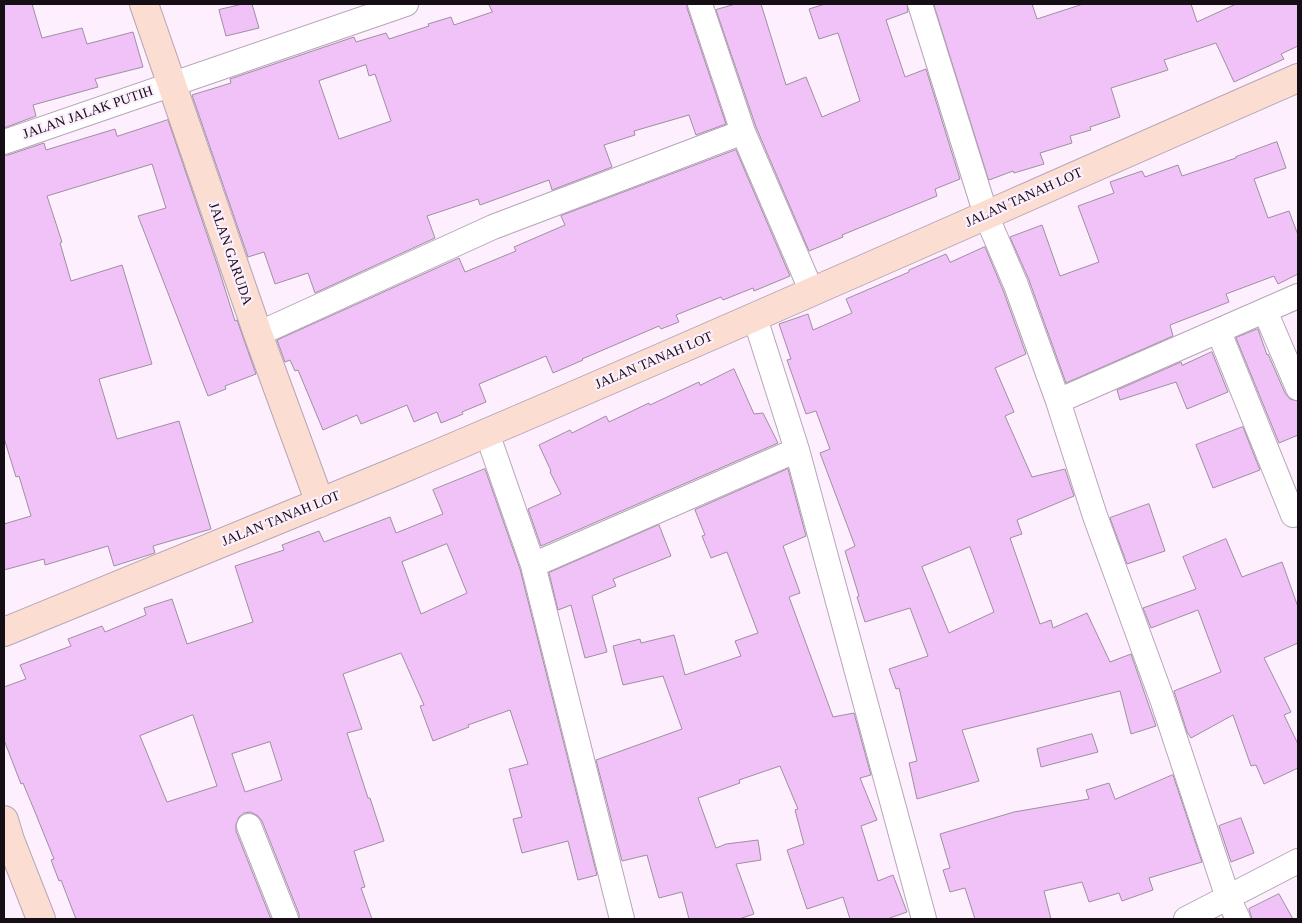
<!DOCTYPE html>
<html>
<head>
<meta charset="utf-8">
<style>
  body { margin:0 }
  #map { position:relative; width:1302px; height:923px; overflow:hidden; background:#fdeffe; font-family:Georgia,serif }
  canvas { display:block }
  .frame { position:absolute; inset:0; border:5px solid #150f15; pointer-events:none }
</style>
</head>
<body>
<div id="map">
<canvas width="1302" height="923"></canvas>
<div class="frame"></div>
</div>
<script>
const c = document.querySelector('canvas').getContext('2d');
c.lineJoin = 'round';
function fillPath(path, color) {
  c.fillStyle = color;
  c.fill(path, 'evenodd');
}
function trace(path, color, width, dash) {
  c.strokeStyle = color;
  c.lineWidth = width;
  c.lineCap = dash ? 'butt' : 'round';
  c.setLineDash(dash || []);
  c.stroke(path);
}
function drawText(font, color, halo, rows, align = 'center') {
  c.font = font + ' Georgia,serif';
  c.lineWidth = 4.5;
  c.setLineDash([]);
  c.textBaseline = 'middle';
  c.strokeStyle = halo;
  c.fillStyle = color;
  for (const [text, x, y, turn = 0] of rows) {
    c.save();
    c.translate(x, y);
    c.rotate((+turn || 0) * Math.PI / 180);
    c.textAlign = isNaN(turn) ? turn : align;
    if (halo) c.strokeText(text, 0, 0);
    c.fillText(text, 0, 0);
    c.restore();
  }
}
const building = new Path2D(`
  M4,4h28l10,34 40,-10 5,16 46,-12 10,35 -48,12 3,8 -65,18 3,11 -32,12z
  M243,4h9l7,24 -33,8 -7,-26z
  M489,4h198v4l39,116 -30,11 -7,-20 -55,16 1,4 -31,10 8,22 -60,23 -3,-10 -69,25 -2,-6 -51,17 8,22 -120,55 -7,-20 -33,11 -11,-32 -16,5 -56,-162 39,-12 -1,-4 124,-42 2,5 30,-9 3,6 40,-13 -1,-2 23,-7 3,8 38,-13zM366,65l3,11 6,-2 16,47 -52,18 -20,-58z
  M736,4h25l25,81 20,-8 16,40 38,-16 -22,-68 -19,6 -10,-30 16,-5h82l1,8 -22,8 19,57 21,-8 34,110 -25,10 2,7 -95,39 1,2 -34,14 -53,-124 -40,-117z
  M934,4h98l5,15 46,-15h108l6,18 39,-18h62v42l-17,8 3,5 -50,23 -18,-39 -52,17 4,10 -57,18 9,29 -30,10 1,3 -21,6 2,7 -32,10 4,11 -30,9 -1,-2 -24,9z
  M168,120l50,147 17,54 2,-1 19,54 -31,12 1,3 -18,7 -70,-180 28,-8 -14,-44 -105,32 15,46 -2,1 11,38 51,-16 30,99 -53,15 18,60 62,-18 32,108 -58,17 2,7 -41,13 -6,-20 -63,19 -1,-6 -40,11v-46l27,-8 -12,-40 -3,1 -12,-39v-283h4l36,-12 2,7 69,-21 2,7z
  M1277,142l9,26 -32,11 14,39 21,-7 9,24v39l-20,10 -4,-8 -48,18 3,8 -59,23 3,11 -107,47 -37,-103 -19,-43 32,-12 18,51 39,-14 -21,-56 36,-13 -4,-11 32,-11 3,6 33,-12 4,11 54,-18v-1z
  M736,150l54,126 -36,15 -1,-3 -30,12 -2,-3 -45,18 3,7 -18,7 -2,-3 -77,33 1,1 -30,13 -7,-17 -67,28 7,18 -24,10 1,2 -22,9 -4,-11 -23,10 -7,-17 -46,19 -4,-9 -34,15 -25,-60 -3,1 -5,-11 -5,2 -8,-22 182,-82 6,14 51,-21 -2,-4 51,-22 -4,-9z
  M985,247l18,43 23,64 -31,14 19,44 -9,4 27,61 33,-8 9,27 -57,24 5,14 -12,4 30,86 11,-4 2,8 34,-15 23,49 21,-8 25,72 -25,8 -11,-43 -158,39 17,51 -62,18 -8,-36 8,-2 -18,-73 -3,1 -7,-20 39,-13 -18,-48 -45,14 -8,-25 2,-1 -14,-45 10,-5 -35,-93 10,-4 -14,-38 -10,3 -19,-54 4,-1 -12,-35 29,-10 5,16 39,-17 -6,-14 63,-27v-2l37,-16 4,8zM970,547l24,65 -45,21 -27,-66z
  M1258,329l9,26 1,-1 17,39 5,6 8,2v34l-19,8 -43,-105z
  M1212,352l16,40 -41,17 -11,-27 -56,18 -3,-10 64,-28 1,3z
  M734,369l20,45 9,-1 15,30 -237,103 -13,-37 33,-15 -11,-22 1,-1 -12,-26 31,-15 2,3 34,-17 3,6 40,-19 1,2 49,-23 1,3z
  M1243,427l17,43 -47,18 -17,-43z
  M485,469l35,100 77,306 -19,5 -10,-39 -46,12 -9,-34 9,-2 -13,-48 19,-5 -18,-54 -42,15 1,2 -36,14 -13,-35 4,-1 -23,-52 -58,21 19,55 -15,4 21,65h2l14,43 -30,10 11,36 -4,1 11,31h-73v-5l-37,-93 -5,-6 -7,-3 -6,1 -5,4 -3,7v7l35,88h-195l-15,-39 -2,1 -8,-21 3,-1 -19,-47 -12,-29 -2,1 -17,-44v-53l22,-8 -6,-14 51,-19 -3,-7 34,-13 3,6 41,-17 -2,-7 28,-9 15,45 66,-22 -18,-56 49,-16 -2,-5 37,-14 5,11 66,-25 6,16 47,-19 -10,-24zM447,544l20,49 -46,21 -19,-52zM193,715l24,71 -50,16 -27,-66zM270,742l12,38 -37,12 -13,-38z
  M788,469l18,67 -23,10 17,47 -11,4 44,120 21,-4 17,62 -11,3 17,42 -16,6 17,55 15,-6 14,37 -20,7h-37l-7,-22 -36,12 -20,-59 17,-6 -9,-34 3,-1 -18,-43 -41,14 1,3 -42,15 18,50 10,-4 32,-4 3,20 -25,4 18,50 -15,5h-50l-7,-27 -23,6 -12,-43 -25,6 -26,-101 86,-31 -19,-53 -40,9 -10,-39 27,-7 1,4 33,-8 11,40 56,-19 -6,-15 23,-8 -31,-81 -16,6 -9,-22 3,-1 -10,-25z
  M1149,504l16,47 -38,13 -17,-46z
  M659,525l12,31 -58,23 3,7 -24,10 15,56 -22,6 -14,-53 -13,5 -9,-37z
  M1226,539l16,38 40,-15 16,45v36l-34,15 27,54 -7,3 14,29v24l-34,16 -8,-19 -5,1 -18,-51 -42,23 -4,-6 -13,-41 47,-19 -23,-62 -47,18 -8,-20 53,-19 -13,-32z
  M1092,734l6,18 -57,15 -4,-18z
  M1173,775l29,87 -53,16 4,12 -31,11 -3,-8 -30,9 -7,-20 -38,9 7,28h-76l-10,-31 -15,4 -7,-22 7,-2 -10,-34 74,-22 75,-13 -3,-9 23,-7 6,16z
  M1241,818l13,35 -23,9 -12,-36z
  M1279,894l14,25h-41l-3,-10z`);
fillPath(building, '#f1c2f7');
trace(building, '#9e8ea0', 1);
const street = new Path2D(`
  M700,4l43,128 69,160
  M920,4l66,211 30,70 42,116 37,115 67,183 66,199 10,21
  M4,142l402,-138
  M1265,311l33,77
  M755,318l42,132 127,469
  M1219,332l74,183
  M258,334l235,-107 250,-95
  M1058,401l240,-105
  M487,433l46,132 89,354
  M533,565l264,-115
  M249,826l37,93
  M1186,919l112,-58`);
const secondary = new Path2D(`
  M144,4l114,330 62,169
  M4,632c131,-53 262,-106 393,-161 302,-127 601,-262 901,-393
  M4,820l6,20 31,79`);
trace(street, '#b6a6b8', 26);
trace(secondary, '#b6a6b8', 30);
trace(street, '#fff', 24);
trace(secondary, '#fbded1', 28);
drawText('14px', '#150f15', '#fdeffe', [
  ["JALAN JALAK PUTIH",88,113,-19],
  ["JALAN TANAH LOT",1024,198,-24],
  ["JALAN GARUDA",230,254,71],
  ["JALAN TANAH LOT",654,361,-23],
  ["JALAN TANAH LOT",281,519,-22]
]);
</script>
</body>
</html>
